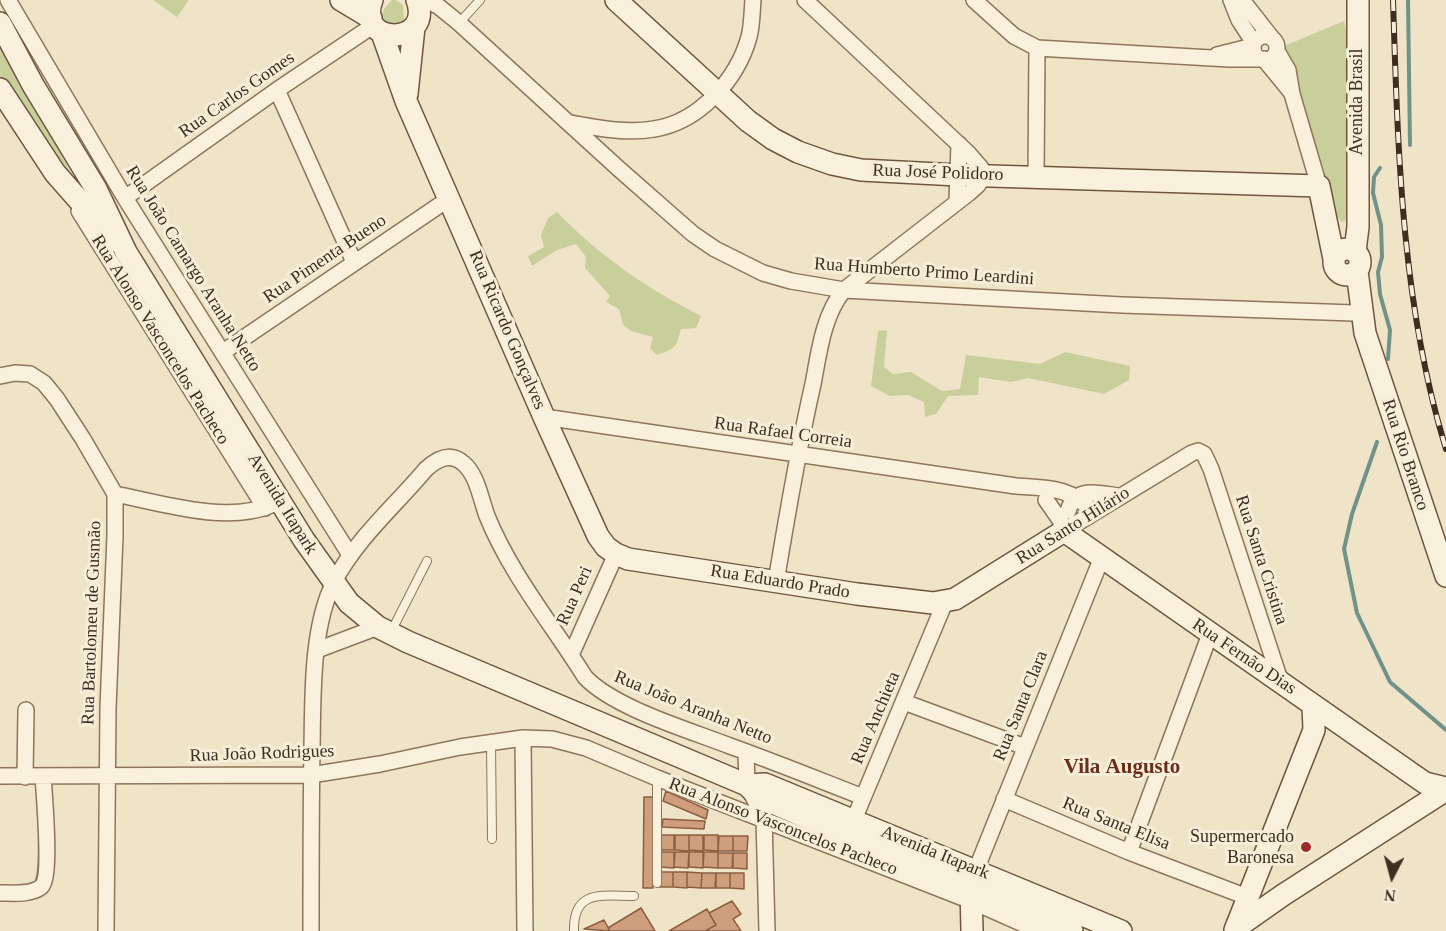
<!DOCTYPE html>
<html>
<head>
<meta charset="utf-8">
<style>
  body { margin:0 }
  #map { position:relative; width:1446px; height:931px; overflow:hidden; background:#f0e4c8; font-family:"Times New Roman",serif }
  canvas { display:block }
  .north { position:absolute; left:1362px; top:847px; width:60px; height:60px; -webkit-text-stroke:4px #f7eed8; paint-order:stroke; rotate:186deg; font-size:16px; font-weight:700; line-height:24px; text-align:center; color:#3d2e20 }
  .north::after { content:''; display:block; margin:auto; width:21px; height:27px; background:#3d2e20; clip-path:polygon(50% 0,100% 100%,50% 72%,0 100%) }
</style>
</head>
<body>
<div id="map">
<canvas width="1446" height="931"></canvas>
<div class="north">N</div>
</div>
<script>
const c = document.querySelector('canvas').getContext('2d');
c.lineJoin = 'round';
function fillPath(path, color) {
  c.fillStyle = color;
  c.fill(path, 'evenodd');
}
function trace(path, color, width, dash) {
  c.strokeStyle = color;
  c.lineWidth = width;
  c.lineCap = dash ? 'butt' : 'round';
  c.setLineDash(dash || []);
  c.stroke(path);
}
function drawText(font, color, halo, rows, align = 'center') {
  c.font = font + ' "Times New Roman",serif';
  c.lineWidth = 6;
  c.setLineDash([]);
  c.textBaseline = 'middle';
  c.strokeStyle = halo;
  c.fillStyle = color;
  for (const [text, x, y, turn = 0] of rows) {
    c.save();
    c.translate(x, y);
    c.rotate((+turn || 0) * Math.PI / 180);
    c.textAlign = isNaN(turn) ? turn : align;
    if (halo) c.strokeText(text, 0, 0);
    c.fillText(text, 0, 0);
    c.restore();
  }
}
fillPath(new Path2D(`
  M153,0h36l-12,17z
  M392,0h4l7,5 1,15 -10,10 -14,-10 4,-11z
  M1344,21l7,32 -3,161 -3,7 -4,1 -4,-6 -53,-170z
  M0,43l81,148 -35,-43 -46,-72z
  M557,212c42,44 91,77 144,104l-5,12 -15,1c-5,19 -5,19 -24,26l-7,-7 3,-11 -22,-6 -8,-6 -4,-16 -13,-7 4,-6 -25,-28 1,-11 -10,-13 -19,6 -25,16 -4,-10 16,-9 -3,-12 7,-17z
  M887,330l-3,37 9,7 18,-2 31,19 18,-2 6,-34 74,9 25,-12 65,14 -1,14 -25,14 -76,-16 -17,4 -32,-5 -1,18 -30,1 -12,18 -11,3 -1,-15 -16,-7 -18,1 -19,-10 7,-55z`), '#c9cf9b');
trace(new Path2D(`
  M1408,0l2,145
  M1380,168l-6,9 -1,16 8,32 1,32 -4,15 2,22 10,36 -2,29
  M1377,442l-25,72 -8,35 13,64 33,69 56,48`), '#6f938a', 4);
const building = new Path2D(`
  M666,791l42,19 -2,9 -43,-18z
  M644,797h9v91h-10z
  M663,819l42,2 -1,8 -42,-2z
  M660,835h14v15h-14z
  M675,835h14v16l-14,-1z
  M689,835h14v16l-14,-1z
  M704,835h14v16l-14,-1z
  M719,836h14v15h-15z
  M733,836h15l-1,15h-14z
  M660,852h14v16l-14,-1z
  M675,852h14l-1,16 -14,-1z
  M689,852h14v16l-14,-1z
  M704,852h14v16l-15,-1z
  M718,853h15l-1,15h-14z
  M733,853h14v16l-14,-1z
  M659,872h14v15h-14z
  M673,872h14v16l-14,-1z
  M687,872l15,1 -1,15 -14,-1z
  M702,873h14l-1,15h-14z
  M716,873h14v15h-14z
  M730,873h14v16l-14,-1z
  M732,901l9,13 -8,5 8,12h-36l11,-6 -7,-12z
  M641,908l14,23h-45l-2,-3z
  M707,909l9,16 -11,6h-36z
  M604,920l6,11 -26,-2z`);
fillPath(building, '#cf9f7d');
trace(building, '#8d5f41', 1.5);
const lane = new Path2D(`
  M459,23l21,-23
  M391,632l36,-71
  M491,743l1,96
  M657,883v-105
  M574,931c-1,-42 28,-35 60,-35`);
const street = new Path2D(`
  M8,0l117,198 225,357
  M425,0l13,6 21,17 160,146 74,65 22,15 48,24 28,8 53,9 278,15 232,8 7,-3
  M974,0l40,36 23,12 192,11h31
  M1231,0l8,20 15,23
  M1242,0l29,37
  M1253 48a12 12 0 1 1 24 0a12 12 0 1 1-24 0Z
  M1277,51l11,19 4,24 27,92
  M1217,55l36,-9
  M1264,59l27,33
  M277,90l77,172
  M571,123c27,5 55,11 83,6 45,-7 83,-49 95,-92 3,-11 3,-25 4,-37
  M1036,176l1,-128
  M125,198l152,-108 97,-65
  M957,201l2,-57
  M79,211l186,297
  M223,352l227,-154
  M0,376l15,-3 15,1 14,9 13,16 26,40 32,55v42l-7,172 -2,223
  M544,417l472,69c31,2 57,1 77,27
  M115,494c45,9 112,30 156,11
  M1046,500l14,20 4,11 128,-78 6,-2 6,3 7,15 70,214
  M1068,511c8,-26 30,-17 52,-15
  M776,582c11,-67 22,-132 37,-198 6,-31 10,-69 31,-94l125,-97 9,-8 5,-9 -2,-8 -13,-15 -163,-153
  M317,650l61,-23
  M571,655l45,-101
  M904,702l121,45
  M523,738l2,193
  M746,752l1,33 17,33 3,113
  M0,776l311,-1 69,-11 80,-17 63,-9 29,1 34,9 71,30 314,123 68,30
  M25,777l1,-67
  M1004,799l125,53 118,45
  M850,829l95,-227
  M1129,852l81,-218
  M976,870l126,-313
  M0,893c12,0 31,2 41,-6 11,-9 3,-93 2,-111
  M311,931c0,-61 0,-122 1,-183 1,-51 -1,-120 22,-166 22,-43 62,-77 92,-113 11,-10 24,-17 37,-6 14,11 18,37 24,53 24,59 65,108 98,161 29,31 104,53 145,69 45,16 89,34 133,51`);
const secondary = new Path2D(`
  M341,0l30,18
  M372,0c-18,46 62,47 45,0
  M616,0l132,121 25,18 25,13 34,12 29,6 97,5 361,11
  M0,23l33,62 63,104 30,63 178,288 45,63 29,24 30,15 339,143 12,12 313,134
  M382,33l24,68 138,316 54,119 8,11 10,7 12,5 229,35 76,9 22,-4 109,-68 361,252 21,5
  M0,89l55,84 60,68
  M407,94l7,-67
  M1319,186l15,73
  M1334 262a13 13 0 1 1 26 0a13 13 0 1 1-26 0Z
  M1355,251l3,-24v-227
  M1357,271l8,62 81,243
  M747,785l18,-1 356,147
  M1236,928l47,-33 163,-105
  M1235,930l79,-200 -1,-25
  M972,931l-1,-43 3,-12`);
trace(lane, '#8d765c', 10);
trace(street, '#8d765c', 18);
trace(secondary, '#6f573f', 24);
trace(lane, '#faf1dc', 8);
trace(street, '#faf1dc', 15);
trace(secondary, '#faf1dc', 21);
const rail = new Path2D(`
  M1393,0c5,150 8,303 53,449`);
trace(rail, '#3d2e20', 6);
trace(rail, '#f7eed8', 4, [11]);
for (const [x, y, r, color] of [
  [1306,847,6,"#9e2a2b"]
]) {
  const dot = new Path2D();
  dot.arc(x, y, r, 0, 2 * Math.PI);
  c.fillStyle = color;
  c.fill(dot);
  trace(dot, '#f7eed8', 2);
}
drawText('18px', '#3d2e20', '#f7eed8', [
  ["Rua Carlos Gomes",237,95,-35],
  ["Avenida Brasil",1357,102,-90],
  ["Rua José Polidoro",938,173,2],
  ["Rua Pimenta Bueno",325,259,-34],
  ["Rua João Camargo Aranha Netto",193,269,58],
  ["Rua Humberto Primo Leardini",924,272,4],
  ["Rua Ricardo Gonçalves",507,330,67],
  ["Rua Alonso Vasconcelos Pacheco",160,340,58],
  ["Rua Rafael Correia",783,433,8],
  ["Rua Rio Branco",1405,455,72],
  ["Avenida Itapark",282,504,58],
  ["Rua Santo Hilário",1073,526,-32],
  ["Rua Santa Cristina",1261,560,72],
  ["Rua Eduardo Prado",780,582,9],
  ["Rua Peri",575,596,-66],
  ["Rua Bartolomeu de Gusmão",92,623,-88],
  ["Rua Fernão Dias",1244,657,34],
  ["Rua Santa Clara",1021,706,-68],
  ["Rua João Aranha Netto",693,708,22],
  ["Rua Anchieta",876,718,-67],
  ["Rua João Rodrigues",262,754,-2],
  ["Rua Santa Elisa",1116,824,22],
  ["Rua Alonso Vasconcelos Pacheco",783,827,21],
  ["Avenida Itapark",935,853,22]
]);
drawText('18px', '#3d2e20', '#f7eed8', [
  ["Supermercado",1294,837],
  ["Baronesa",1294,858]
], 'right');
drawText('bold 21px', '#6b2e1e', '#f7eed8', [
  ["Vila Augusto",1122,768]
]);
</script>
</body>
</html>
